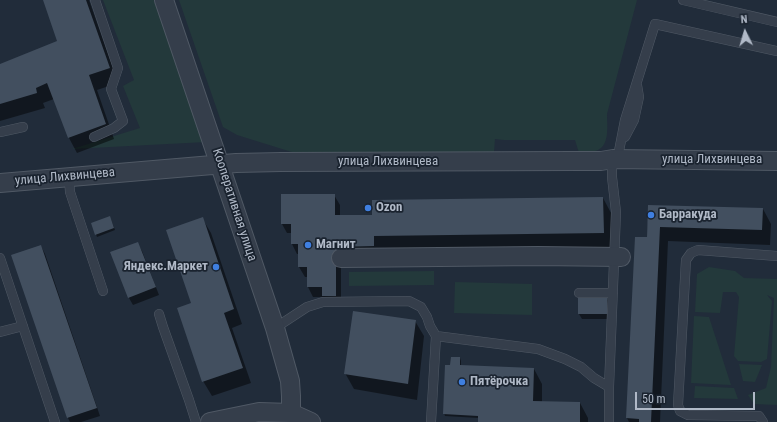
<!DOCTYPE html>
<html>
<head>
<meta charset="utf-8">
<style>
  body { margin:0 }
  #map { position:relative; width:777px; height:422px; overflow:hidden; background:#212c3a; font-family:"Roboto Condensed",sans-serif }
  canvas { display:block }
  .north { position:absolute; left:725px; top:12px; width:40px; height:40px; -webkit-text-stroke:3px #1a232f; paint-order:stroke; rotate:355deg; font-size:11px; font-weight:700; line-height:16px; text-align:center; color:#b0b9c7 }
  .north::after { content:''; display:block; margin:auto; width:14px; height:18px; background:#b0b9c7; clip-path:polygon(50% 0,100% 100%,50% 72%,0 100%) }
  .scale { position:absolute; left:635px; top:392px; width:120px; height:18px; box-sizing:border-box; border:2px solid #b0b9c7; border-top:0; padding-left:5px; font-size:12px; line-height:14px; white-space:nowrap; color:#b0b9c7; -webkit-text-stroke:3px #1a232f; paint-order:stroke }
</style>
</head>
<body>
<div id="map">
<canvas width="777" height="422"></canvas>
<div class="north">N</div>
<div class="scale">50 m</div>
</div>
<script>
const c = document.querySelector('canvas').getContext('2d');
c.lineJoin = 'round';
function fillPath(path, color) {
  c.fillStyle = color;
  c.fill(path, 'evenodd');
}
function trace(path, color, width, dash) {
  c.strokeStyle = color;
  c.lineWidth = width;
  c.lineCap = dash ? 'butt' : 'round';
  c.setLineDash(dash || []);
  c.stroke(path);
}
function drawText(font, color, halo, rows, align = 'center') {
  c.font = font + ' "Roboto Condensed",sans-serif';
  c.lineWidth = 3.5;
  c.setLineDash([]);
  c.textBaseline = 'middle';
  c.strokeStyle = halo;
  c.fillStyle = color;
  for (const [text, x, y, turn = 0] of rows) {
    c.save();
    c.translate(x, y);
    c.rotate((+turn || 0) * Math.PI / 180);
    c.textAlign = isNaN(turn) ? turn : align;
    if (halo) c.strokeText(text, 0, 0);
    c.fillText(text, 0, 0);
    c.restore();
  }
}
fillPath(new Path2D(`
  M103,0h51l52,142 -134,7 68,-21 -17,-42 11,-6z
  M179,0h458l-30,114c0,11 3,30 -9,36 -4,2 -14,2 -19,3l-4,-13h-71l-9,-1 -1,13 -199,1 -58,-18 -14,-8z
  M709,267l26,4 9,7 33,1v126l-23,-1 -6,-9 18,-7 5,-21 3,-69 -7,-3 5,6 -5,58 -6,3 -23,-1 -4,-5 5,-59 -3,-5h-13l-3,21 -25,-1 2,-38z
  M434,271v14l-85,1v-14z
  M455,282l77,2v31l-78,-2z
  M694,316l15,1 22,68 -40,-2z
  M739,364l23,1 -7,17 -12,-1z
  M695,386l39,2 4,11 -44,-1z`), '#23393b');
fillPath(new Path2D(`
  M44,0h45l29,83 -21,7 17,49 -37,14 -8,-15 -15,-39 -11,4 2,5 -45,13v-56l59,-23z
  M334,195l6,10v11h33l230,-18 8,15 1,34 -230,3 -41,11v44l-12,1 -5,-9h-11l-5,-10v-10h-3l-6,-10v-13h-2l-5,-10v-11h-5l-5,-9z
  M649,206l114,3 8,15 -1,21 -102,-4 -8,181h-31l-2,-4 9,-180h11z
  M202,218l9,15 31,91 -10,4 19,55 -39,13 -9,-15 -10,-77z
  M111,220l4,10 -18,7 -5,-13z
  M137,243l5,8 17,44 -26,10 -4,-7z
  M41,246l4,8 55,162 -19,6h-11l-2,-4z
  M606,297l3,5v17h-27l-3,-5z
  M415,321l9,15 -7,64 -63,-11 -9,-16z
  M460,358l1,3v5l73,3 8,15v18l38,1 8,15v4h-109v-4l-34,-2 -1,-3 7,-47z`), '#0007');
fillPath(new Path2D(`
  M43,0h43l24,68 -21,7 17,49 -38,14 -21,-55 -11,5 1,5 -37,11v-40l57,-23z
  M281,194h54v21h37v-15l231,-3 1,36 -230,3v10l-38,1v49h-14v-9h-15v-20h-9v-23h-7v-20h-10z
  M648,205l115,3 -1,22 -102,-3 -9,195h-12v-3l-13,-1 9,-181h12z
  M110,216l4,12 -19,7 -4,-12z
  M203,217l31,92 -10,4 19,55 -41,14 -25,-74 14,-5 -25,-73z
  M138,242l18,45 -28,11 -18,-46z
  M41,245l56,163 -30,10 -56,-163z
  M578,296h29v18h-29z
  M353,311l63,9 -8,64 -64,-10z
  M451,357h9v8l74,3 -1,33 47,1v20h-102v-6l-35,-2 2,-49h5z`), '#424f5f');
const lane = new Path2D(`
  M683,0l94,22
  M0,132l23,-5
  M94,137l20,-9 9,-7 -12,-32 7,-21 -23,-68
  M625,137l9,-17 5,-23 -2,-12
  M619,159v-8l6,-31 30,-96 122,27
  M69,177l1,15 33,99
  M0,258l55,164
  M579,293h34
  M159,314l4,13 26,73 7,22
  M275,328l32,-21 16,-5 86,-1 12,6 6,10 3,9 6,10
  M0,332l23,-6
  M431,422l5,-86 102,13 27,10 16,8 13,11 15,9
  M609,422v-35l7,-175 -4,-35v-18
  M763,422l-4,-6 -71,-1 -8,-4 -2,-6 8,-145 5,-7 7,-3 79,6`);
const street = new Path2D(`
  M164,0l111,328 15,53 1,15v17
  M0,183l236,-20 45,-1 292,-1h28l12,-2 164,2
  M341,258l197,-2 83,1
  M210,422l49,-10 32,1 20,9`);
trace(lane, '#505965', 10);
trace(street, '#505965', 20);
trace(lane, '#353e4b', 9);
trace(street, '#353e4b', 18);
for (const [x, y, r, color] of [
  [368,208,4,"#3f7fe0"],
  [651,215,4,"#3f7fe0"],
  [308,245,4,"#3f7fe0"],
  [216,267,4,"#3f7fe0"],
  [462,382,4,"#3f7fe0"]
]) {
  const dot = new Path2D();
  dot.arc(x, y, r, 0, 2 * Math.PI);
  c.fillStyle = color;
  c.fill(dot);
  trace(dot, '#1a232f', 1.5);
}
drawText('13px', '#b0b9c7', '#1a232f', [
  ["улица Лихвинцева",712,160],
  ["улица Лихвинцева",388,162],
  ["улица Лихвинцева",65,177,-5],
  ["Кооперативная улица",234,205,72]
]);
drawText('bold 13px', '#b0b9c7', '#1a232f', [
  ["Ozon",376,208],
  ["Барракуда",659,215],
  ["Магнит",316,245],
  ["Яндекс.Маркет",208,267,"right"],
  ["Пятёрочка",470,382]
], 'left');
</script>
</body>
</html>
